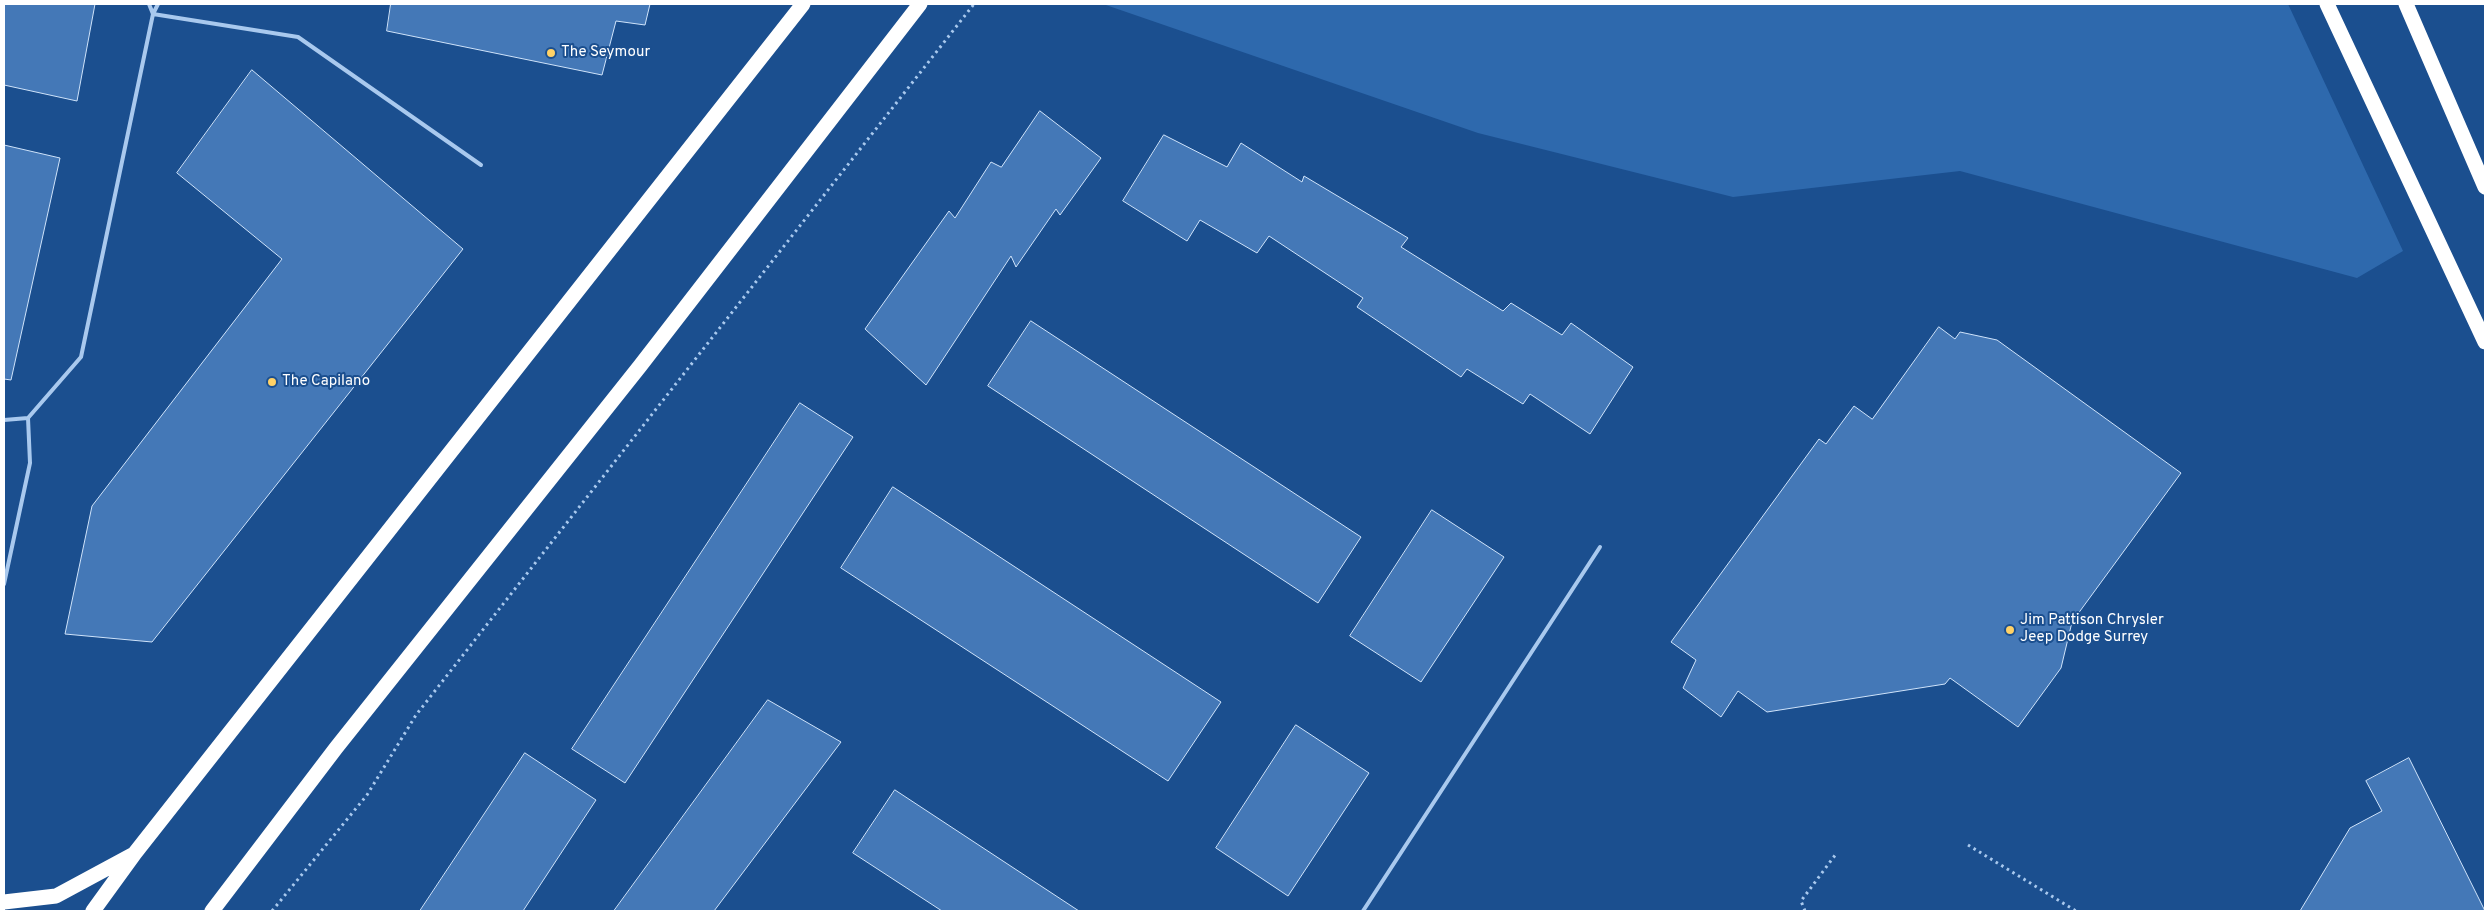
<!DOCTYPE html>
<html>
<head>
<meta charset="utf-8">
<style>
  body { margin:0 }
  #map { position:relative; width:2489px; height:915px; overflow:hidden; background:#1b4f8f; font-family:Overpass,sans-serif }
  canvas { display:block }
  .frame { position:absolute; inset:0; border:5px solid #fff; pointer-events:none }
</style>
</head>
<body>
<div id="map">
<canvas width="2489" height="915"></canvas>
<div class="frame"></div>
</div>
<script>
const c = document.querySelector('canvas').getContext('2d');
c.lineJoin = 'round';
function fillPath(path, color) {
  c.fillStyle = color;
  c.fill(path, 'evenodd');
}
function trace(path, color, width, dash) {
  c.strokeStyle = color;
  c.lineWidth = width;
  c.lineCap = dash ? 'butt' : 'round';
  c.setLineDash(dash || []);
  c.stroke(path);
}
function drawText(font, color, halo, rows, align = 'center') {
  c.font = font + ' Overpass,sans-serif';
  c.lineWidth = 4;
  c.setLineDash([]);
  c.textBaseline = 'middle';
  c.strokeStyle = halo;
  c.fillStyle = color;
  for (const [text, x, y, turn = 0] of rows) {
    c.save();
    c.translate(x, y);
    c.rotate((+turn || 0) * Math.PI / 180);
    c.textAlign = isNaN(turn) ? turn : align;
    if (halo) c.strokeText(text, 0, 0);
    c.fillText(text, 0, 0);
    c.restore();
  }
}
fillPath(new Path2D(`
  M1103,4h1185l115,247 -46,27 -397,-107 -227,26 -255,-64z`), '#2e69ad');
const building = new Path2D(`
  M4,4h91l-18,97 -73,-16z
  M391,4h259l-5,21 -29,-4 -14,54 -215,-44z
  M252,70l211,179 -311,393 -87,-8 27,-128 190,-247 -105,-86z
  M1040,111l61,47 -41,57 -4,-6 -40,58 -5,-11 -85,129 -61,-56 84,-118 6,7 36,-56 10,5z
  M1164,135l63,32 14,-24 61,39 2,-6 104,62 -7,9 102,64 8,-8 51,32 9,-12 62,44 -43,67 -60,-40 -7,10 -56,-35 -6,8 -104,-70 6,-9 -94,-62 -12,17 -57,-33 -13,21 -64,-40z
  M4,145l56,13 -49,222 -7,-1z
  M1031,321l330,216 -43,66 -330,-217z
  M1939,327l16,12 5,-7 37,8 184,133 -109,149 -11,46 -43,59 -68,-49 -5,6 -178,28 -29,-21 -17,26 -38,-29 13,-28 -25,-18 148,-203 7,5 28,-38 18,13z
  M800,403l53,34 -228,346 -53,-34z
  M893,487l328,215 -53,79 -327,-213z
  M1432,510l72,47 -83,125 -71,-46z
  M768,700l73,42 -127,169h-100z
  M1296,725l73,48 -81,123 -72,-48z
  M525,753l71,47 -73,111h-103z
  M2409,758l76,153h-185l50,-83 32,-17 -16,-30z
  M895,790l184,121h-137l-89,-58z`);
fillPath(building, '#4478b7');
trace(building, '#cfe3fa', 1);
trace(new Path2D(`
  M1968,845l108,66
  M272,911l95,-116 49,-80 558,-711
  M1805,911l-4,-10 35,-47`), '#a9c9ee', 3, [2.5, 4]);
trace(new Path2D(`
  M149,4l4,10
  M153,14l145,23 183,128
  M4,420l24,-2 53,-61 72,-343 5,-10
  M4,584l26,-121 -2,-45
  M1363,911l237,-364`), '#a9c9ee', 4);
trace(new Path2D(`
  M2327,4l158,338
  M2406,4l79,183
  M4,902l52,-6 76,-41
  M93,911l42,-58 668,-849
  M212,911l124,-163 304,-382 280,-362`), '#fff', 15);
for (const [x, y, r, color] of [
  [551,53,5,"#ffd166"],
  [272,382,5,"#ffd166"],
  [2010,630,5,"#ffd166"]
]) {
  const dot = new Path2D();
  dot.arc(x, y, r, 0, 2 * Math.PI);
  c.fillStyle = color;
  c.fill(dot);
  trace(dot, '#1b4f8f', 2);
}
drawText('15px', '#fff', '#1b4f8f', [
  ["The Seymour",561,53],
  ["The Capilano",282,382],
  ["Jim Pattison Chrysler",2020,621],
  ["Jeep Dodge Surrey",2020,638]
], 'left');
</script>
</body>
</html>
